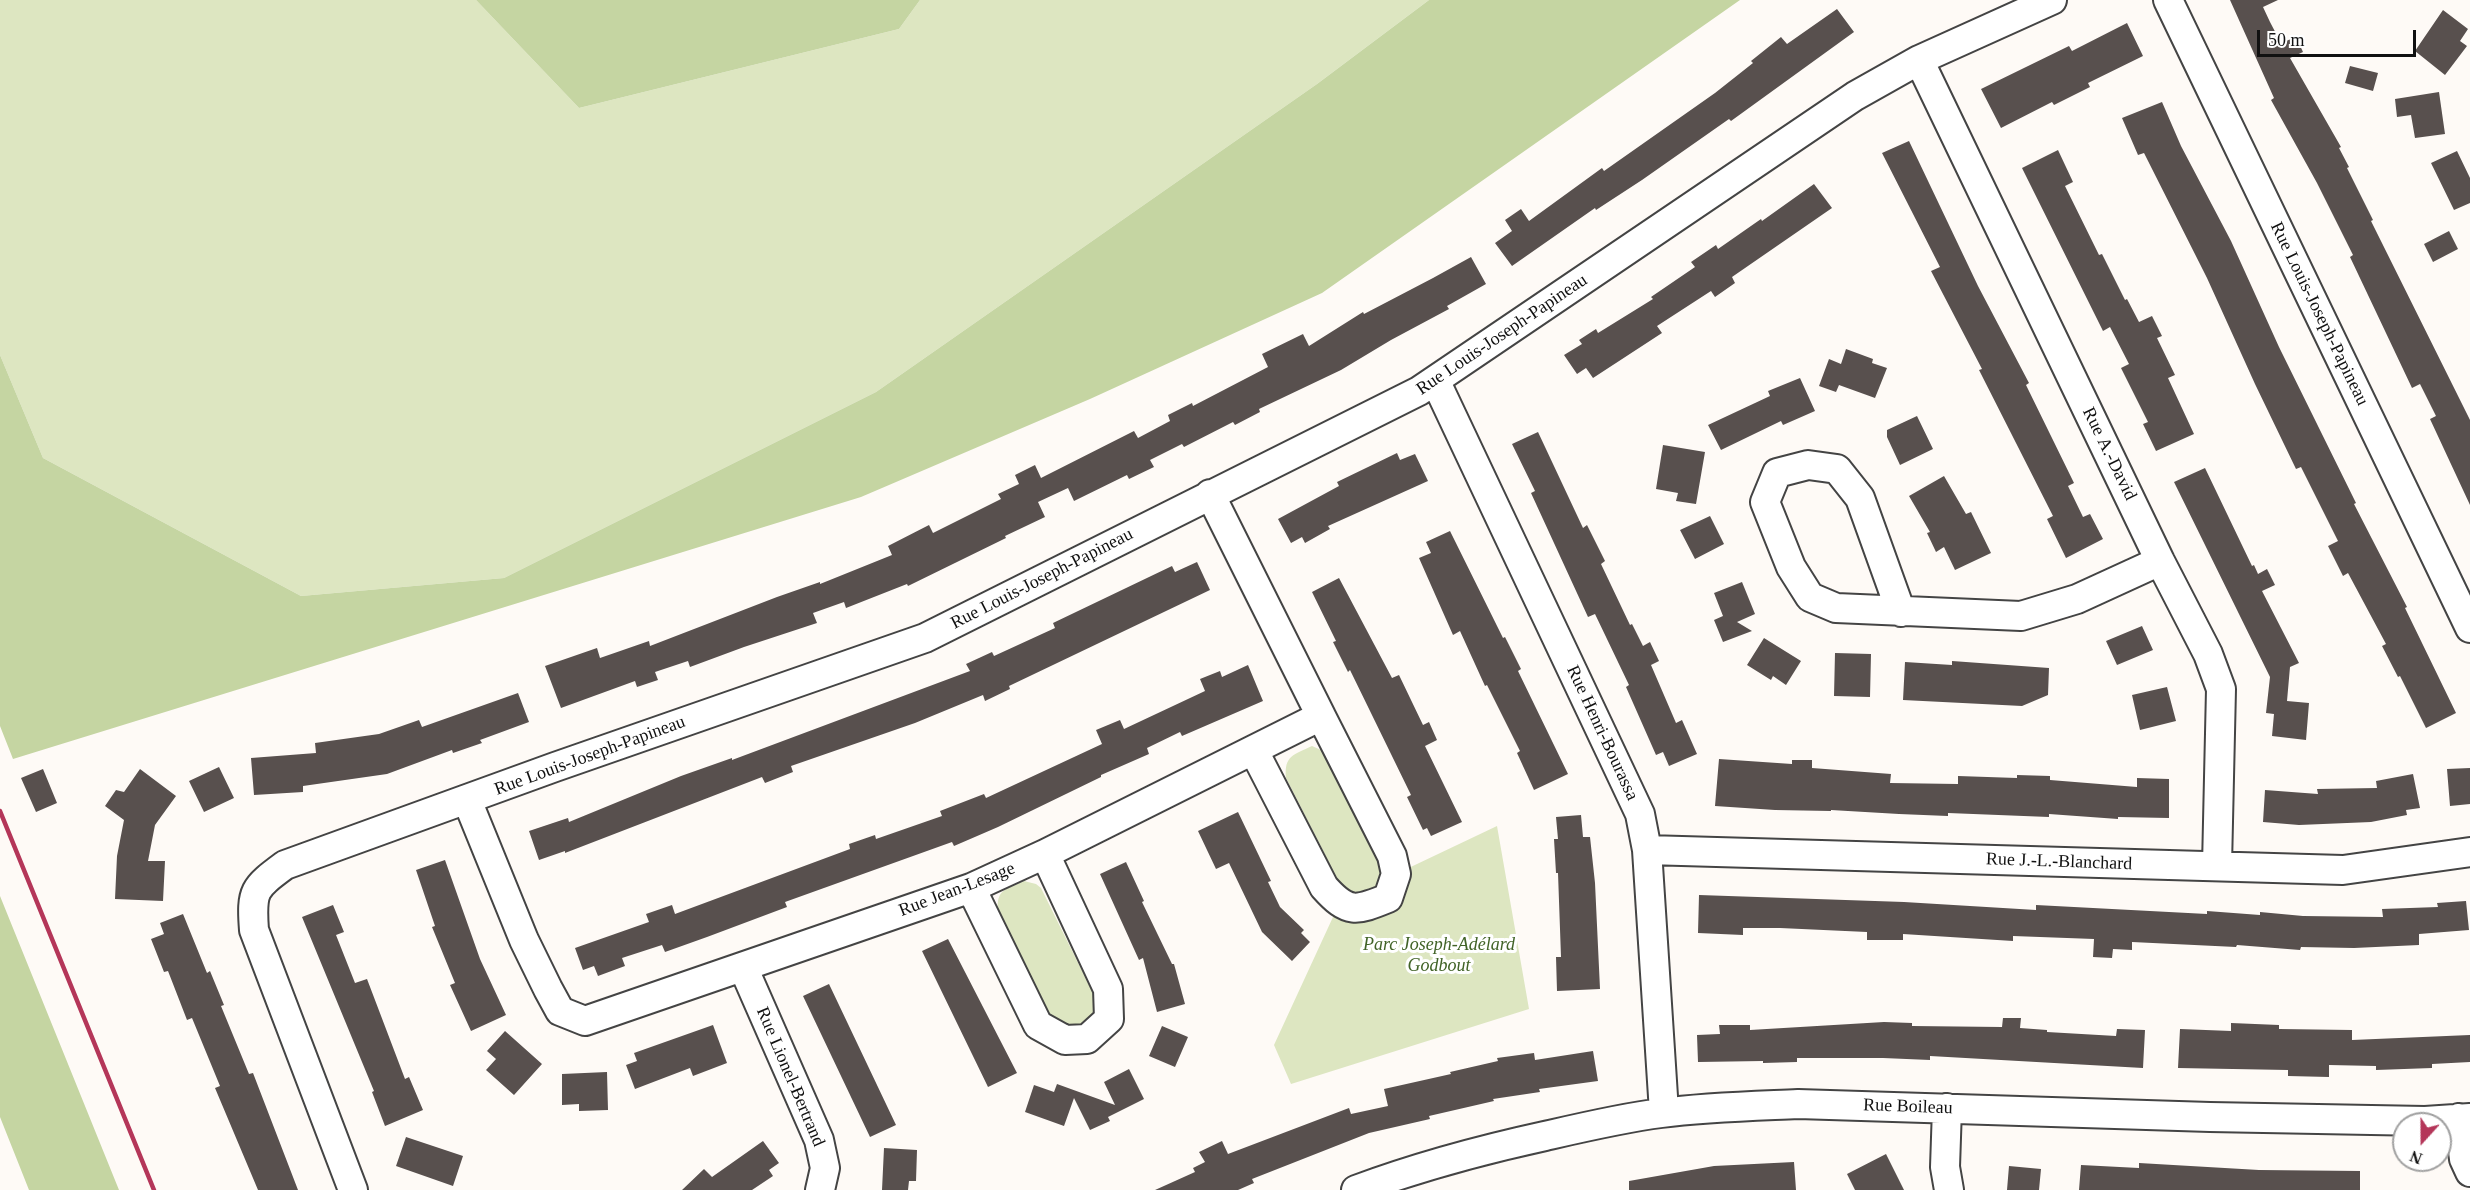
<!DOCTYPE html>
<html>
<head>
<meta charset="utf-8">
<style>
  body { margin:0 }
  #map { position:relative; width:2470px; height:1190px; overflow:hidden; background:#fefaf6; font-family:Georgia,serif }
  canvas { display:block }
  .north { position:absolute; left:2392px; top:1112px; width:60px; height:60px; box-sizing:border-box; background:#fff; border:2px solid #a0a0a0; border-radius:50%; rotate:201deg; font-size:16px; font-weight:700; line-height:24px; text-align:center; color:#111 }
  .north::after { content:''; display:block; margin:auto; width:21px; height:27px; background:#b43659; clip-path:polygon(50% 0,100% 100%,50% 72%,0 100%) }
  .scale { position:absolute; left:2257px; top:30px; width:159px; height:27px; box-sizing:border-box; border:3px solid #111; border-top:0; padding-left:8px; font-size:18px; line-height:21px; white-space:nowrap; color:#111; -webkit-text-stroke:4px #fff; paint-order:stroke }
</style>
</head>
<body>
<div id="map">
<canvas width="2470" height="1190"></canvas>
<div class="north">N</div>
<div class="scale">50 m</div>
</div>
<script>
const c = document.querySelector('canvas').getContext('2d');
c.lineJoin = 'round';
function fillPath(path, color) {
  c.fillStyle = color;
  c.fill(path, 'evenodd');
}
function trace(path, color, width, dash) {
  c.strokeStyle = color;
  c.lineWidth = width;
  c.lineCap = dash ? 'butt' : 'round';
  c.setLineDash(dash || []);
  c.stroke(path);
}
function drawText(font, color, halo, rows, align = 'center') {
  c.font = font + ' Georgia,serif';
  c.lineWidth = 6;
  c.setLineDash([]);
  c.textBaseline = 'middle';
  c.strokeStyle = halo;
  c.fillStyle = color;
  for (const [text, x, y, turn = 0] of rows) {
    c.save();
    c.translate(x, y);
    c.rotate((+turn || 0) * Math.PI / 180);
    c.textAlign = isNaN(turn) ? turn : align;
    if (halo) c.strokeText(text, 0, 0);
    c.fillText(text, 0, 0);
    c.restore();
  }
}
fillPath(new Path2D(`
  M0,0h476l103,108 320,-79 21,-29h509l-112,84 -441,308 -372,186 -203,18 -258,-138 -43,-103z
  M1312,746l18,8 53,116c-3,16 -11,21 -25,27l-16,-9 -56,-110c-2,-23 8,-23 26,-32z
  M1497,826l32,183 -238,75 -17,-39 65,-141 22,5 35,-35z
  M1024,881l12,3 5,4 52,105v21l-7,10 -16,7 -17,-8 -55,-111c-2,-23 7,-22 26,-31z`), '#dde6c1');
fillPath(new Path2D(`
  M476,0h444l-21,29 -320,79z
  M1429,0h311l-418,293 -232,106 -229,98 -848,262 -13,-33v-371l43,103 258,138 203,-18 372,-186 441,-308z
  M0,896l119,294h-90l-29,-73z`), '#c5d5a2');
fillPath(new Path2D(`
  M2230,0h48l-15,7 7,15 11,21 15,-6 7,15 -13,6 51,89 -2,1 10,19 -2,1 26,52 -2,1 99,199v85l-40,-86 6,-3 -16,-32 -8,4 -62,-131 3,-2 -36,-72 -46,-83 3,-2z
  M1837,9l17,23 -123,89 -2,-2 -87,61 -46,30 -1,-2 -83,58 -17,-23 17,-12 -7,-11 16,-11 8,12 73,-53 2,3 111,-78 38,-30 -2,-2 30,-24 6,7z
  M2443,10l25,19 -8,12 7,5 -22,29 -30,-24z
  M2127,23l16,33 -55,27 2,4 -36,18 -2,-3 -51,26 -20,-39 88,-43 3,5z
  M2350,66l28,7 -5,18 -28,-8z
  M2439,92l6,42 -30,4 -4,-23 -14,2 -2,-18z
  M2162,102l19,44 50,95 48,106 77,156 -2,1 53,103 -2,1 51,105 -30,15 -26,-52 -2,1 -16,-31 4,-2 -38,-71 -5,3 -15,-30 10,-5 -37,-74 -5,2 -41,-85 -48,-106 -63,-125 -6,2 -16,-37z
  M1909,141l69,145 51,97 -3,2 48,98 -6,3 15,31 7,-3 13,25 -37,19 -19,-39 6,-3 -74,-146 3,-1 -51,-98 9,-4 -58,-114z
  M2058,150l15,32 -8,4 34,69 3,-1 23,46 2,-1 12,23 13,-6 10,20 -5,2 18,37 -7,3 26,56 -38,17 -13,-27 5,-2 -27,-54 8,-4 -19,-37 -7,4 -81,-163z
  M2457,151l13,27v25l-16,7 -23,-47z
  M1814,184l18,24 -100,69 3,6 -20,14 -4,-6 -54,35 5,7 -69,45 -7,-10 -9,6 -13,-19 18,-11 -3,-4 17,-11 2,4 55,-34 -2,-2 44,-30 -4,-5 25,-17 2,4 43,-30 1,2z
  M2449,231l9,18 -25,13 -9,-18z
  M1471,257l15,27 -39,22 2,3 -58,31 -50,30 -82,39 1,3 -25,13 -2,-3 -49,25 -2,-3 -32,16 4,7 -25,12 -2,-4 -53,26 -6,-13 -30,14 7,15 -40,19 1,2 -98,48 -1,-2 -61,24 -2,-6 -31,11 4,10 -73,24 -54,20 -2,-6 -33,11 3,8 -21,7 -2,-6 -74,27 -16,-42 52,-18 3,10 49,-17 1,5 127,-49 43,-15v2l72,-29 -4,-9 41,-21 4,8 68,-34 -3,-5 21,-10 -4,-9 20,-10 6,13 93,-47 4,7 32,-17 -2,-6 24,-12 1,3 75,-39 -6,-13 41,-20 6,12 54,-34 1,2 69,-36z
  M1846,349l27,10 -1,4 15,5 -12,30 -36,-13 -3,7 -17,-6 10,-27 12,5z
  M1800,378l15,33 -32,14 -2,-4 -60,29 -13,-25 62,-29 -2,-5z
  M1917,416l16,33 -33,16 -13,-28v-7z
  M1538,432l45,96 4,-3 18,36 -4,3 29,61 2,-1 11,22 7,-4 9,19 -8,4 25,58 6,-3 15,34 -28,12 -6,-14 -7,3 -30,-68 3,-2 -34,-71 -7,3 -57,-124 4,-2 -23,-47z
  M1663,445l42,7 -9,52 -20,-3 2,-8 -22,-4z
  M1397,453l3,7 15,-6 13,27 -100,45 2,3 -25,14 -3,-6 -11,6 -13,-24 61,-33 -2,-4z
  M2205,468l47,98 2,-1 4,9 9,-5 8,16 -13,6 37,72 -9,4 -3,34 22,2 -3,37 -34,-4 2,-22 -8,-1 4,-36 -96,-195z
  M1944,476l22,38 5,-2 20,41 -36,17 -11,-23 -8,5 -9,-19 3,-1 -21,-36z
  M1710,516l14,28 -29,15 -15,-29z
  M1450,531l53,107 2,-1 16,32 -3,2 50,103 -34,16 -17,-37 3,-2 -33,-66 -2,1 -25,-55 -7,4 -34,-77 12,-5 -5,-11z
  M1197,562l13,28 -201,96 1,3 -25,12 -2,-6 -68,28 -124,43 2,6 -28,11 -3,-6 -197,76v-2l-26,9 -10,-29 39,-13 1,4 112,-46 51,-18v2l238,-89 -4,-7 26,-12 2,4 61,-28 -2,-5 119,-57 3,6z
  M1339,578l53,100 7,-3 24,50 6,-3 8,18 -12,6 37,76 -31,14 -4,-8 -4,2 -16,-33 4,-2 -61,-125 -2,2 -15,-30 3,-1 -24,-49z
  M1742,582l13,32 -18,8 15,9 -29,11 -9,-22 9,-4 -9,-23z
  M2142,626l11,24 -36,15 -11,-24z
  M1764,638l37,23 -15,24 -13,-9 -2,4 -24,-15z
  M1835,653l36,1 -1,43 -36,-1z
  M1952,661l97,7 -1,27 -26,11 -119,-6 2,-38 47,3z
  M1248,665l15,36 -81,35 -2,-4 -33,16 2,6 -48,21v2l-103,50 -44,19 -2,-4 -167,60 2,5 -80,30 -42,15 -3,-7 -40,13 3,8 -27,10 -4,-10 -11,4 -8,-22 74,-26 -3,-8 26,-9 3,9 175,-65 -1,-5 26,-9 1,4 66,-23 -2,-5 44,-17 2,4 116,-54 -6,-14 24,-10 4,9 81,-38 -5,-12 20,-8 2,6z
  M2167,687l9,34 -36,9 -8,-35z
  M518,693l11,29 -49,18 2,3 -29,10 -1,-3 -65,24 -84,12v6l-49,3 -3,-37 65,-5 -1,-10 64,-9 40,-14 3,7z
  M1719,759l73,5v-4h20v8l79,6 -1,9 68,1v-8l59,2v-3l33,1v4l87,7v-9l32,1v39l-51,-1v2l-69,-5v3l-101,-4v3l-49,-2 -68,-4v1l-56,-1 -60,-4z
  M219,767l15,31 -30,14 -15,-31z
  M2470,768v36l-20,2 -3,-37z
  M43,769l14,34 -21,9 -15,-34z
  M140,769l36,27 -21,29 -7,36h17l-2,40 -48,-2 2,-43 7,-36 -19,-14 11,-16 8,2z
  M2413,774l7,34 -14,2 1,5 -36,7 -72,3 -36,-3 2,-32 53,4 -1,-5 60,-1 -1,-7z
  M1238,812l33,69 -3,1 12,25 24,23 -3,3 9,9 -18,19 -30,-29 -33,-69 -13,6 -18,-38z
  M1581,815l2,22h7l5,46 5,106 -43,2 -1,-34h5l-3,-84h-2l-2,-34h4l-2,-22z
  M445,860l35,99 26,56 -35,16 -21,-46 5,-2 -23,-56 3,-1 -19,-56z
  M1126,862l18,39 -2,1 30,62h2l11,40 -28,8 -14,-54 -4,2 -39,-86z
  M1699,895l205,7 132,8v-5l171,9v-3l53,4v-3l43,4 80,1 -1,-8 56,-2 -1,-4 29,-2 3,29 -50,4v11l-65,3 -53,-1 -1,3 -63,-5 -1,2 -104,-5v8l-19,-1 -1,9 -19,-1 1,-18 -81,-3v5l-110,-7v6h-36v-8l-87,-4h-37v7l-45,-2z
  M333,905l11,27 -8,3 19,48 12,-4 38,100 4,-2 14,33 -38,16 -13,-34 2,-1 -72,-174z
  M183,914l24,59 3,-2 14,34 -3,1 28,68 4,-1 45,117h-40l-43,-102 5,-2 -28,-68 -5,2 -19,-49 -4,1 -13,-33 13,-5 -4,-11z
  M948,939l69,134 -29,14 -66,-136z
  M829,984l67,141 -26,12 -67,-141z
  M2003,1018h18l-1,10 27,2v2l69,4 1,-7 28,1 -2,38 -213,-12v4l-47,-2h-86v4l-34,1v-2l-65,1 -1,-27 23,-1 -1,-9h31v5l134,-8 28,1v3l90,1z
  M2231,1023l48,2v4l73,1v10l118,-5v27l-38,2v4l-56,2v-4l-47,-1v12l-41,-1v-6l-110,-2 2,-39 51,2z
  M713,1025l14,38 -34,13 -3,-8 -55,21 -9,-24 11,-4 -3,-8z
  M1162,1026l26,11 -13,30 -26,-11z
  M505,1031l37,33 -28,31 -28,-25 10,-11 -9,-8z
  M1593,1051l5,30 -59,8 1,3 -47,7 1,2 -65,15 1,3 -61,14 -117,46 2,4 -16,7h-83l40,-18 -2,-4 12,-6 -6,-10 23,-11 6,13 121,-46 2,6 37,-8 -4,-17 67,-15 -1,-2 48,-11 -1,-3 37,-5 1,7z
  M1129,1069l15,30 -36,18 2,4 -20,9 -16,-32 -10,28 -39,-14 9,-27 20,7 3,-8 58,21 -11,-23z
  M607,1072l1,38 -29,1v-7l-17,1v-31z
  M406,1137l57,19 -10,30 -57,-20z
  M763,1141l16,22 -10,7 4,6 -21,14h-70l22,-21 8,8z
  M884,1148l33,2 -1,31h-7l-1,9h-26z
  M1886,1154l18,36h-49l-8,-16z
  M1794,1162l2,28h-167v-9l85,-15z
  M2139,1163l120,7 101,1v19h-281l2,-25 58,3z
  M2009,1166l32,3 -2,21h-32z`), '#58504e');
const minor = new Path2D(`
  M2168,0l302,628
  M1919,60l241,501 48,93 13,35 -4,177
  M1436,382l204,432 7,36 17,262
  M1901,612l-41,-114 -23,-29 -29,-4 -31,8 -12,29 26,65 19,30 26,11 185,8 56,-17 83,-38
  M1254,751l70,136c24,27 32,24 64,11l8,-24 -4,-18 -71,-140
  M467,800l57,140 24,49 12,22 25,10 386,-133 74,-34 276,-138 -111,-222
  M1647,850l696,20 127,-18
  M971,888l67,137 27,15 22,-1 22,-20 -1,-30 -63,-135
  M743,967l76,173 6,28 -5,22
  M1947,1108l-2,59 4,23
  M2459,1118l5,41 6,13
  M353,1190l-99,-260c-3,-40 0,-42 31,-65l270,-98 370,-129 494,-247 436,-295 64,-36 133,-60
  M1356,1190c62,-23 125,-40 189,-54 39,-9 77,-18 116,-23 46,-6 92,-7 137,-9l412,13 215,4 45,-3`);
trace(minor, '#444', 32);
trace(minor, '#fff', 28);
trace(new Path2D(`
  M0,811l154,379`), '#b43659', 4.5);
drawText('18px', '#111', '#fff', [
  ["Rue Louis-Joseph-Papineau",2319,314,64],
  ["Rue Louis-Joseph-Papineau",1502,335,-34],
  ["Rue A.-David",2109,454,64],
  ["Rue Louis-Joseph-Papineau",1042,579,-27],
  ["Rue Henri-Bourassa",1602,733,65],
  ["Rue Louis-Joseph-Papineau",590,756,-20],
  ["Rue J.-L.-Blanchard",2059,862,2],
  ["Rue Jean-Lesage",957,890,-21],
  ["Rue Lionel-Bertrand",790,1077,67],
  ["Rue Boileau",1908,1107,2]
]);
drawText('italic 18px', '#416327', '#fff', [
  ["Parc Joseph-Adélard",1439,945],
  ["Godbout",1439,966]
]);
</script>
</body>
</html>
